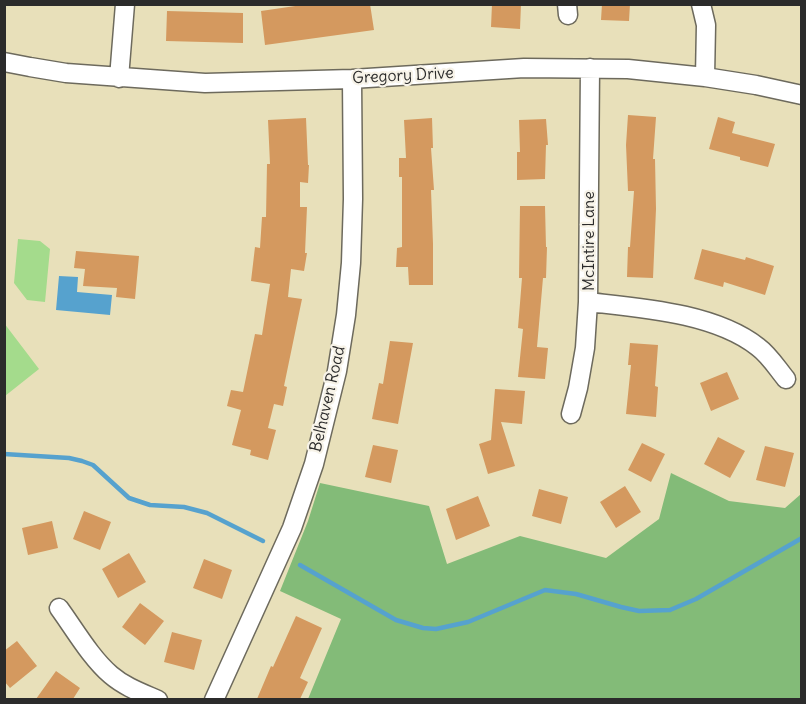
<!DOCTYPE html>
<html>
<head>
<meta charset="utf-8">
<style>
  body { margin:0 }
  #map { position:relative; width:806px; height:704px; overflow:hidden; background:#e8e0ba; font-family:Delius,sans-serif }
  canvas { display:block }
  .frame { position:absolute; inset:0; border:6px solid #2b2b2b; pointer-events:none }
</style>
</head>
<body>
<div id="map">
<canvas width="806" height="704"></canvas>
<div class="frame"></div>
</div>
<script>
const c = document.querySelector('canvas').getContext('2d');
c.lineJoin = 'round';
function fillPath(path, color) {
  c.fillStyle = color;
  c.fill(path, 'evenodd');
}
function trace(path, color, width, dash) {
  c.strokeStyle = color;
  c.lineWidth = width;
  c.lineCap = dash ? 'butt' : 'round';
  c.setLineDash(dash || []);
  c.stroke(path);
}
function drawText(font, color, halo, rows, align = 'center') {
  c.font = font + ' Delius,sans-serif';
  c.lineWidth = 4.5;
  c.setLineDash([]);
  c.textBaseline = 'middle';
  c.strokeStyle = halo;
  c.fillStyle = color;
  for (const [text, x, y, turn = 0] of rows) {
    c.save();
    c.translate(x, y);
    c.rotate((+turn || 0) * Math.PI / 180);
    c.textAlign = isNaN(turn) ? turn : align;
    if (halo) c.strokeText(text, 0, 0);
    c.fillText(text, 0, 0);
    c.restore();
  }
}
fillPath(new Path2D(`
  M18,239l22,2 10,8 -5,53 -18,-2 -13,-17z
  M4,323l35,46 -34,27h-1z`), '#a4db8c');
fillPath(new Path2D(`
  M671,473l58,28 56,7 16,-14v205h-493l33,-80 -61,-28 28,-70 12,-38 109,23 18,58 73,-28 86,22 53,-39z`), '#83bb78');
fillPath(new Path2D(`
  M59,276l19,1 -1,15 35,3 -2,20 -54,-5z`), '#56a2ce');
trace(new Path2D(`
  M4,454l65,4 13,3 11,4 36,33 21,7 34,2 23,6 56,28
  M300,565l96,55 27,8 13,1 32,-7 77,-32 31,4 45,13 18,4 31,-1 26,-11 106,-61`), '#56a2ce', 4.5);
fillPath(new Path2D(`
  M309,4h61l4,26 -109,15 -4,-34z
  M492,4h29l-1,25 -29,-2z
  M602,4h28l-1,17 -28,-1z
  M167,11l76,2v30l-77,-2z
  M628,115l28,2 -3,42h2l1,50 -3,69 -26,-1 1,-30h2l4,-56h-6l-2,-46z
  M718,117l17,5 -3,11 43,11 -7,23 -28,-7v-3l-31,-8z
  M306,118l2,47h1l-1,18 -8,-1v25h7l-2,46h2l-3,18 -13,-2 -3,28 14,2 -18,87 3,1 -4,19 -9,-2 -6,24 8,2 -8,30 -18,-5 1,-5 -19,-5 9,-35 -14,-4 4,-16 12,2 12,-58 7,1 8,-51 -19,-3 4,-34 5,1 2,-31h4l1,-53h3l-2,-44z
  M432,118l1,30h-2l3,42h-3l2,54v41h-24l-1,-18h-12l1,-19 5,-1v-70h-3v-19h7l-2,-38z
  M546,119l2,26h-2l-1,34 -28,1v-28h3l-1,-32z
  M520,206h25l1,41h1l-1,31h-3l-6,69 11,1 -3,31 -27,-2 5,-48 -5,-1 4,-50h-3z
  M702,249l43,11 1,-3 28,9 -9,29 -41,-13 -1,5 -29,-8z
  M76,251l63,5 -4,43 -19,-2 1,-9 -34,-2 2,-17 -11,-1z
  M390,341l23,2 -15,81 -26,-5 7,-36 4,1z
  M630,343l28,2 -3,41 3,1 -2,30 -30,-3 5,-49h-3z
  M727,372l12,27 -28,12 -11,-28z
  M495,389l30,2 -3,33 -21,-2 14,44 -27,8 -9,-30 12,-4z
  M718,437l27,14 -15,27 -26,-14z
  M642,443l23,11 -14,28 -23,-12z
  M373,445l25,5 -7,33 -26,-6z
  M765,446l29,7 -9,34 -29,-7z
  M625,486l16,26 -25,16 -16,-26z
  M539,489l29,8 -7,27 -29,-8z
  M478,496l12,30 -34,14 -10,-31z
  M84,511l27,11 -11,28 -27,-11z
  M52,521l6,27 -30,7 -6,-27z
  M129,553l17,29 -28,16 -16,-29z
  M204,559l28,11 -10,29 -29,-11z
  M140,603l24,18 -19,24 -23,-18z
  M296,616l26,12 -22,50 8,4 -8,17h-43l14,-33 2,1z
  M172,632l30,8 -8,30 -30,-8z
  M17,641l20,25 -27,22 -6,-7v-30z
  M56,671l24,17 -7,11h-37z`), '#d4995f');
const street = new Path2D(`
  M567,4l1,11
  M701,4l5,21 -1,52
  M4,62l26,5 36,6 139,10 147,-4 172,-11 104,1 77,8 51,8 46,10
  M119,78l6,-74
  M588,302c53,6 127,11 170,45 11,8 19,21 28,32
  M571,414l7,-26 7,-40 3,-46 2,-234
  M59,608c16,22 32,50 52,67 14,12 31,18 47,25
  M214,700l78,-172 22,-64 23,-93 9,-56 5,-52 2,-64 -1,-120`);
trace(street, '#6d6a5d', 21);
trace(street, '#fff', 18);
drawText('16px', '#2b2b2b', '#f7f3e8', [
  ["Gregory Drive",403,76,-3],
  ["McIntire Lane",589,241,-90],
  ["Belhaven Road",328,399,-77]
]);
</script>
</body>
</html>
